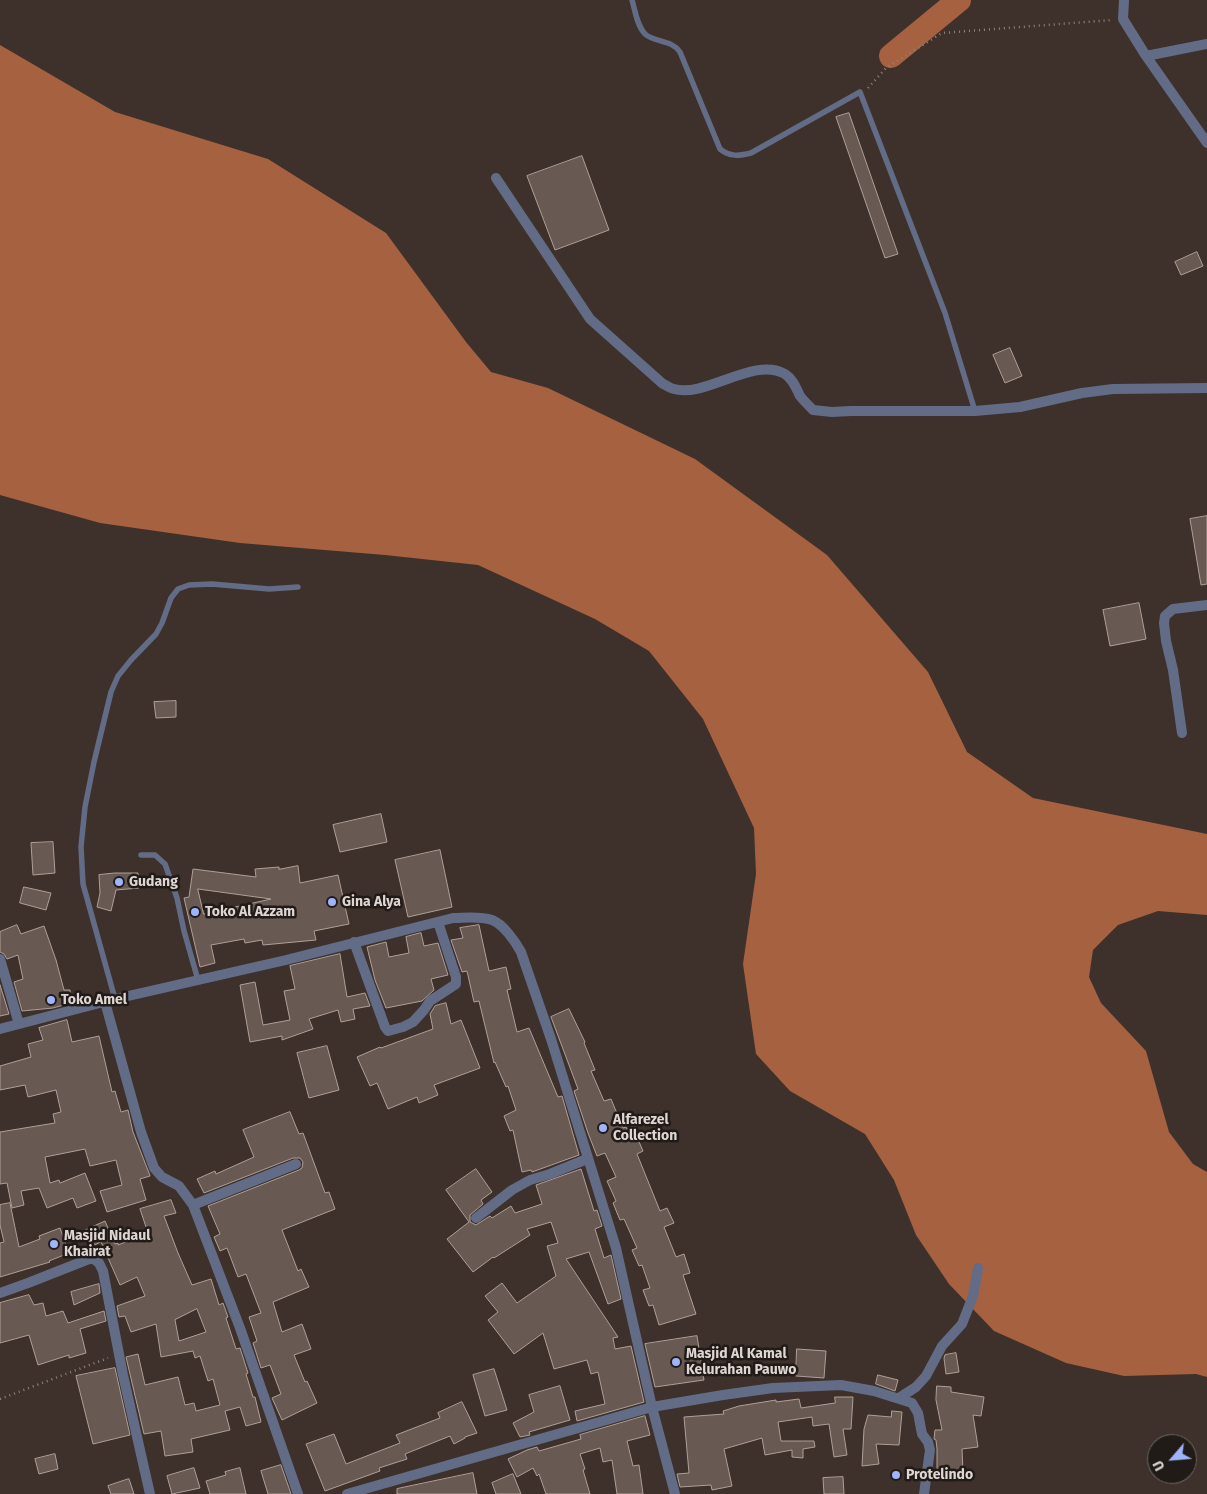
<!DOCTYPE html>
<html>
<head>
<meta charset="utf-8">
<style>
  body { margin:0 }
  #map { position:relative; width:1207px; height:1494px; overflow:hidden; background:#3e312b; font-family:"Fira Sans",sans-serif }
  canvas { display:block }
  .north { position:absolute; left:1147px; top:1434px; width:50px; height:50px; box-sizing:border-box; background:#211b18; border:1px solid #6d6663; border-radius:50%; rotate:243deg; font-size:14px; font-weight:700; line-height:20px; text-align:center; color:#dfd6d3 }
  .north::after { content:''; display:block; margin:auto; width:18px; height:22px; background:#9eb4fd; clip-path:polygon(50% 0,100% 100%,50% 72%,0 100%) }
</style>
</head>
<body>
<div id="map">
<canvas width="1207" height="1494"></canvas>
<div class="north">U</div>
</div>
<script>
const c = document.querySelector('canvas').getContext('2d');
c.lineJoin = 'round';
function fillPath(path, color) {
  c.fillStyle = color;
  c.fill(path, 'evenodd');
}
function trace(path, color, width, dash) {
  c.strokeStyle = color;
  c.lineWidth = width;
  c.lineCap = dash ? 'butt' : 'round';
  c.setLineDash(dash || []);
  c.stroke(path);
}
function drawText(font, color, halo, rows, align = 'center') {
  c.font = font + ' "Fira Sans",sans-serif';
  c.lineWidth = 5;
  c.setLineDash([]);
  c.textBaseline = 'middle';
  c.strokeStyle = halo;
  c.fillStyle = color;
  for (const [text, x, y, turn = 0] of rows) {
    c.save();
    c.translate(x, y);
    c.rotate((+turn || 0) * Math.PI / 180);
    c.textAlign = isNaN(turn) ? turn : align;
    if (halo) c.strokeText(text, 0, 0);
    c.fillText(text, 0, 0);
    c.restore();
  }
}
fillPath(new Path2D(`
  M0,45l115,67 153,47 118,74 80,109 25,30 57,16 147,71 132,96 101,117 39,80 66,46 174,36v81l-49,-4 -40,14 -25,25 -4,27 12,26 45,48 23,81 24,32 14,8v205l-11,-3 -72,2 -58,-13 -72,-32 -45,-47 -33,-49 -22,-55 -29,-46 -75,-43 -34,-37 -13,-90 13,-90 -2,-46 -51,-109 -54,-68 -54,-32 -117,-54 -93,-10 -145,-12 -140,-20 -100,-28z`), '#a66141');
trace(new Path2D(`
  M891,56l68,-56`), '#a66141', 24);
const building = new Path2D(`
  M849,113l49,141 -13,4 -49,-141z
  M582,156l27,74 -54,20 -28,-74z
  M1197,252l6,14 -22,9 -6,-13z
  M1010,348l12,28 -17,7 -12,-28z
  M1207,516v68l-6,1 -11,-66z
  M1139,603l7,36 -36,7 -7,-36z
  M176,701v16l-20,1 -2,-16z
  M381,814l6,28 -47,10 -7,-27z
  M53,842l2,31 -22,2 -2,-32z
  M440,850l12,57 -44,10 -13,-57z
  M298,866l2,17 38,-8 11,49 -35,7 2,9 -53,5 -1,-5 -17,3 -1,-4 -33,6 4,18 -15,4 -16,-69 5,-1 4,-28 63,8 -1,-8 24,-2v2zM198,889l73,10 -67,15z
  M115,873h23l1,15 -23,2 -5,21 -14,-4 3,-14 -1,-18z
  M24,887l27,6 -5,17 -26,-7z
  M17,925l4,9 23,-8 12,34 8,30h6l1,13 -18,5 -31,3 -8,-29 9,-3 -5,-24 -11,4 -3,-5 -4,-2v-20z
  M479,925l10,46 17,-4 5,22 -4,1 10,42 12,-4 29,69 4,-1 17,59 -47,17 -1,-2 -9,2 -9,-42 -3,1 -6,-15 12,-6 -8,-24 -2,1 -11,-25 -1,1 -15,-62 -5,1 -7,-31 -5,1 -11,-32 12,-2 -3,-10z
  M421,933l3,13 14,-3 10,32 -17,4 3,11 -12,11 -36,7 -11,-28 -8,-33 19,-5 3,15 20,-4 -3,-16z
  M340,954l7,43 18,-4 5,13 -17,3 2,10 -14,3 -3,-12 -29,9 4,10 -31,11v-4l-32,6 -10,-57 15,-3 8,43 27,-5 -6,-29 11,-2 -5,-23z
  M0,985l9,29 -9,2z
  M446,1003l5,21 10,-4 19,48 -46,17 4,10 -19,8 -2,-6 -29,12 -11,-26 -7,3 -13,-29 23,-10 1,1 52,-19 -3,-15 5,-8z
  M569,1009l16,33 -1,1 11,27 -4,1 13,30 7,-2 12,29 3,-1 1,2 8,-4 5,11 -3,1 6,14 -6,3 23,57 7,-3 7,15 -10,4 12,30 8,-3 6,19 -7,2 13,39 -37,11 -6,-20 -4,1 -6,-16 7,-2 -8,-23 -3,1 -7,-16 5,-2 -13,-29 -4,1 -7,-17 3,-2 -9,-20 9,-4 -11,-24 -8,3 -9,-23 -14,-42 4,-2 -27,-72z
  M67,1020l5,22 27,-6 13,56 3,-1 6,21 7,-2 5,22 16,41 1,3 -10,3 6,21 -39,12 -7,-21 22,-6 -6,-25 -26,6 -5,-17 -40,8 5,26 9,-3 1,3 25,-10 11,28 -19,7 -4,-10 -26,10 -8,-20 -18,3 3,14 -12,3 -5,-25 -7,1v-52l55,-9 -2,-9 8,-2 -5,-22 -28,7 -3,-12 -25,5v-24l31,-9 -3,-13 15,-4 -4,-12z
  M327,1046l12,44 -30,8 -12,-45z
  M290,1112l9,22 4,-1 22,60 4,-1 6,17 -53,21 16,41 3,-2 8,18 -36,15 9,30 20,-8 9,25 -17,6 11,27 2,-1 10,22 -35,17 -10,-22 9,-4 -11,-29 -9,3 -8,-25 4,-2 -8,-24 12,-4 -15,-39 -8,3 -11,-29 -7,3 -6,-14 6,-3 -12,-28 91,-36 3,-2 1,-6 -3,-4h-7l-89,35 -7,-14 18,-8 1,3 38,-17 -11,-27z
  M476,1169l16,23 -11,8 2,4 -13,11v7l6,3 14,-9 2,2 19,-12 4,7 27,-9 -6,-19 45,-16 13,42 3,-1 5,16 -7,3 9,29 7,-3 10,44 -13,5 -19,-52 -23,7 52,78 -5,1 2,11 16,-3 13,56 -67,19 -2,-10 30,-7 -7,-32 -7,2 -4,-14 -33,9 -11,-36 -29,21 -26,-34 10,-8 -13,-16 17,-13 15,20 39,-27 -9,-30 11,-3 -7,-21 -24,7 3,6 -36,23 -1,-1 -20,15 -26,-33 22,-17 -23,-32z
  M171,1200l5,13 -12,3 14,37 14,32 19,-6 8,26 4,-2 5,14 -2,1 10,31 4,-1 8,25 -2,1 7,23h2l6,25 -15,4 -6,-19 -15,4 5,19 -39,9 2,13 -28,4 -4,-25 -17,3 -18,-77 12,-3 7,31 33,-8 7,28 9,-2 2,8 24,-6 -7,-26 -5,2 -8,-25 -5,2 -2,-7 -32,6 -5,-33 -25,8 -6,-16 -6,1 -2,-11 28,-10 -8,-19 -17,8 -19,-43 -9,4 -7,-16 20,-9 10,23 3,-1v2l30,-12 -8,-24zM197,1309l9,23 -27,9 -4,-21z
  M10,1203l9,44 21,-8 -1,-3 21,-8 9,25 -20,8 1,1 -50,15v-34l4,-1 -4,-17v-20z
  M99,1284l1,9 -26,12 -3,-13z
  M29,1295l5,10 9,-2 3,13 17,-5 5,12 36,-12 2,10 -26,8 6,24 -17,5v-3l-31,10 -9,-30 -29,8v-40z
  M697,1336l7,44 -49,7 -10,-43z
  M797,1349l29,2 -2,27 -28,-2z
  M956,1353l3,19 -13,2 -2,-16 1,-3z
  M115,1368l15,67 -37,9 -17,-68z
  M494,1369l13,41 -22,6 -12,-41z
  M878,1375l20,5 -3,11 -19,-7z
  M560,1386l10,34 -41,12 1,3 -10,2 -7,-14 21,-11 -5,-17z
  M937,1386l14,1v5l33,5 -3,19 -8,-1 5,32 -16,2 1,23 -26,1v-24l-1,-9 -2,-1 1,-9h7l-6,-30z
  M835,1397h18l-2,32h-8l4,26 -13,2 -5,-33 -16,2 -1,-9 -34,5 3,19h33l1,6 -12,2v9l-11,-1v-7l-27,5 -3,-17 -38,11 8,37 -20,4 -1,-5 -31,2 -3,-13 12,-1 -5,-56 40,-3 -1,-3 16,-5 37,-6v2l23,-3 2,9 34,-5z
  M462,1402l15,31 -12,4v1l-11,6 -4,-8 -45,18 2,5 -28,9 1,3 -55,20 -19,-47 28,-10 12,30 54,-21 -4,-8 44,-17 -2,-5z
  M892,1411l10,1 -3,33 -23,-1 3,20 -17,2 2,-37 4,-14 23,2z
  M645,1416l5,19 -23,6 6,25 6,-1 4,29h-26l-5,-34 -9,2 -3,-14 -20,6 5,15 -2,1 7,24h-44l-7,-20 -2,2 -4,-8 -16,9 -9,-18 19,-9 10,-3 2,4 42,-12 -1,-4z
  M55,1454l3,15 -19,5 -4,-15z
  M281,1465l10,29h-23l-7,-23z
  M194,1468l6,20 -28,6 -5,-18z
  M240,1468l6,26h-36l-4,-13 20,-6 -1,-3z
  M473,1473l4,21h-80v-5z
  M513,1474l8,20h-25l-4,-11z
  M843,1477l1,17h-20l-1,-16z
  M129,1479l5,15h-23l-3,-8z`);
fillPath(building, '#685a53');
trace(building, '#af9f98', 1);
trace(new Path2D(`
  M868,88l18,-20 56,-35 170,-13
  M0,1399l108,-41`), '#8f8480', 2.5, [1, 4]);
trace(new Path2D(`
  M632,0c3,10 5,26 13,34 10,9 26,5 35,18l40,97c10,8 19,7 31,4l109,-61 85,221 30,98
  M141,855h14l10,9 12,34 7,33 14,49
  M115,999l-32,-115 -2,-37 4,-40 9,-45 17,-70 7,-16 13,-16 25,-26 6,-11 9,-25 7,-9 11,-4 23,-1 57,5 29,-2`), '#636c87', 5.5);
trace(new Path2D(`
  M1124,0l-1,19 23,37 61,87
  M1146,56l61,-12
  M496,178l94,141 73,65c3,1 7,4 11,5 32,9 80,-33 111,-15 8,5 11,14 15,22 4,5 8,9 13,14l19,2 19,-1h124l45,-4 62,-14 31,-4 94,-1
  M1182,733l-9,-63 -7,-29 -2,-18 1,-7 8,-7 34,-4
  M354,942l31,85 3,4 15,-4 10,-5 11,-12 6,-9 26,-17v-7l-18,-55
  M0,959l19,65
  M105,1002l36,130 13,36 8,9 17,9 14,19 47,123 58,166
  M0,1029l115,-30 171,-39 167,-42c12,0 27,-2 39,2 11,4 23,21 29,32l30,87 65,209 36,159 23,87
  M193,1205l103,-41
  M476,1218l36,-28 18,-10 20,-6 37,-15
  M0,1293l28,-10 61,-24h5l5,4 4,8 20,104 27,119
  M899,1398l17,-11 10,-11 16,-30 20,-22 11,-28 5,-28
  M347,1494l305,-87 71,-12 50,-7 68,-3 33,6 38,12 6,10 4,21 6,8 2,8 -6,44`), '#636c87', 10);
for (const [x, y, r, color] of [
  [119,882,5,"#9eb4fd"],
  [332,902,5,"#9eb4fd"],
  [195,912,5,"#9eb4fd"],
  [51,1000,5,"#9eb4fd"],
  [603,1128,5,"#9eb4fd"],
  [54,1244,5,"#9eb4fd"],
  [676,1362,5,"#9eb4fd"],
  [896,1475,5,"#9eb4fd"]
]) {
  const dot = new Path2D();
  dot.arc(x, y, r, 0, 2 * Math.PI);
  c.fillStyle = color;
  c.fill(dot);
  trace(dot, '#211b18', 2);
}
drawText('bold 14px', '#dfd6d3', '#211b18', [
  ["Gudang",129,882],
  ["Gina Alya",342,902],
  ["Toko Al Azzam",205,912],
  ["Toko Amel",61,1000],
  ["Alfarezel",613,1120],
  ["Collection",613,1136],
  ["Masjid Nidaul",64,1236],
  ["Khairat",64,1252],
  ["Masjid Al Kamal",686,1354],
  ["Kelurahan Pauwo",686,1370],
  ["Protelindo",906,1475]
], 'left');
</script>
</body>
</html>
